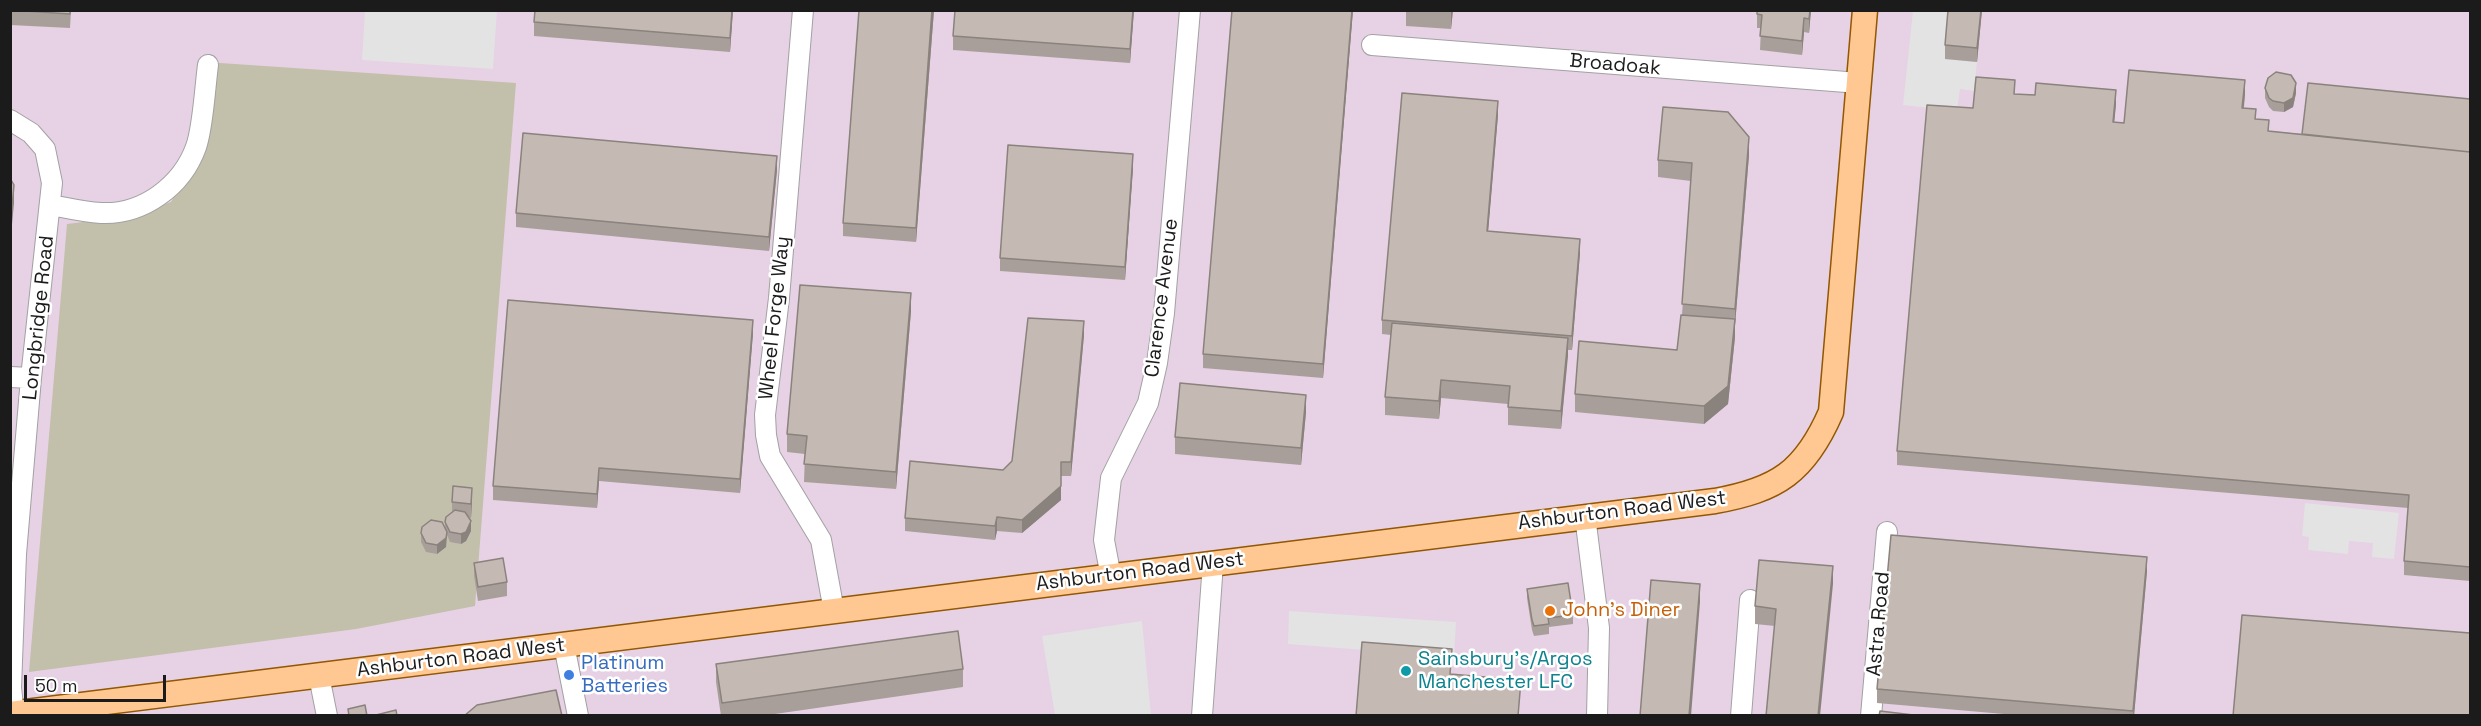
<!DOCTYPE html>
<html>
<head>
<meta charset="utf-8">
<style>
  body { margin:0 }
  #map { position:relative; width:2481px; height:726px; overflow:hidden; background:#ede8df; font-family:"Space Grotesk",sans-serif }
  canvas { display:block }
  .frame { position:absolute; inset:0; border:12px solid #1b1b1b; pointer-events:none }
  .scale { position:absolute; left:24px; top:675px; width:142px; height:27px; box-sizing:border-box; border:3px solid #1b1b1b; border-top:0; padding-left:8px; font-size:18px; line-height:21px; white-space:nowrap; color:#1b1b1b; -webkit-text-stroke:4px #fff; paint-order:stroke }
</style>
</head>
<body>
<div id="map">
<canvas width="2481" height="726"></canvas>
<div class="frame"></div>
<div class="scale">50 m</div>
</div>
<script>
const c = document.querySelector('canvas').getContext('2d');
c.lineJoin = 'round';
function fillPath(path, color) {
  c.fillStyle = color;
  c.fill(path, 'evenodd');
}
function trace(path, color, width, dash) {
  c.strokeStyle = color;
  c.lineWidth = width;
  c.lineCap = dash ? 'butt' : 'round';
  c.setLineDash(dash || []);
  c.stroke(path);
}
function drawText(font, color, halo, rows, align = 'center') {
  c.font = font + ' "Space Grotesk",sans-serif';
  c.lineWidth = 5;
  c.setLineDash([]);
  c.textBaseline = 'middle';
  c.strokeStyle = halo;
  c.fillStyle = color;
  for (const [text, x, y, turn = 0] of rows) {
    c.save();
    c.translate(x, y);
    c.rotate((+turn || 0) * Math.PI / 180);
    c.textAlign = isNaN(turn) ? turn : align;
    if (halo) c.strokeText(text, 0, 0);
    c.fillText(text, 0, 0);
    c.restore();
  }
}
fillPath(new Path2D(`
  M10,11h2460v704h-2459z`), '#e7d1e4');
fillPath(new Path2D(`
  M205,62l311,21 -41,523 -119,23 -327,43 38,-448 57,-7 47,-15 28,-45z`), '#c2c0ab');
fillPath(new Path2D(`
  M365,11h132l-4,58 -131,-9z
  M1913,11h37l-5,48 32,3 -3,29 -14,-2 -3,22 -54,-6z
  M2305,503l94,10 -5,46 -22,-2 1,-14 -24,-2 -1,13 -40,-4 1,-13 -7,-1z
  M1289,611l167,11 -2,35 -166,-13z
  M1142,621l9,94h-96l-13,-79z`), '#e3e3e3');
const minor = new Path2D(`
  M803,10l-24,288 -14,117 1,20 4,21 51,84 13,71
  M1372,45l487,38
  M10,120l21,13 14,16 7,34 -21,195 -15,176 -5,134 3,26
  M51,205c16,3 33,7 50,8 42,2 81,-27 95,-66 7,-19 9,-60 12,-82
  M10,377l21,1
  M1585,516l14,112 -2,88
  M1111,577l-7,-37 7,-62 37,-75 9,-40 7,-50 26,-303
  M564,645l14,71
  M319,676l8,40
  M1202,716l11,-153
  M1741,716l9,-116
  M1871,716l16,-184`);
const major = new Path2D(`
  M10,714l1705,-213c62,-11 90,-29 116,-89l34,-402`);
trace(minor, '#a2a2a2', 22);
trace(major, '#925700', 27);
trace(minor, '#fff', 20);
trace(major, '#ffc893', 24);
fillPath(new Path2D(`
  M10,10h61l-1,18 -60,-3z
  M312,10h24v2z
  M733,10l-3,42 -196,-16v-14z
  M934,10l-18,232 -73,-6v-13z
  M1134,10l-4,53 -177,-13v-14z
  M1353,10l-30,368 -120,-10v-14z
  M1406,10h47l-2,19 -45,-3z
  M1757,10h54l-2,23 -5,-1 -2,23 -42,-5 1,-22h-4z
  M1982,10l-5,52 -32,-3v-14z
  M2265,88l31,5 -3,14 -9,5 -11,-1 -4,-4 -4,-9z
  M2015,94l101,10 -2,18 10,1 121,-29 -1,14 25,23 33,3 168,-35v482l-66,-6v-14l4,-53 -511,-43v-14l76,-343z
  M1498,115l-10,116 92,22 -8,97h-4l-7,79 -53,-4v-21l-67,-6 -2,21 -54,-4v-18l6,-62 -9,-1v-14z
  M1749,155l-14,170v12l-7,67 -24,20 -129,-12v-18l102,-44 5,-35 9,-134 -33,-4v-17z
  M1133,168l-8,112 -125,-9v-13z
  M777,170l-8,81 -253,-24v-14z
  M911,311l-15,178 -92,-7 1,-28 -18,-2v-18z
  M753,333l-13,160 -141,-12 -2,27 -104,-8v-14z
  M1084,335l-13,141h-10v24l-39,33 -25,-2 -2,9 -90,-9v-13l98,-48 9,-9z
  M1306,412l-5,53 -126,-11v-17z
  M452,502h20l-1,16 -3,-1 3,14 -5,10 -5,3 -11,-2 -3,-7 -1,12 -9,7 -11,-2 -5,-10v-9l24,-4v-7l7,-10z
  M474,563l33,19v14l-29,5 -4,-25z
  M2147,571l-13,145h-107l-150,-13v-14z
  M1833,584l-58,42 -20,-2v-18z
  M1527,589l46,26v9l-24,3v7l-15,2 -2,-6 -5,-32z
  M716,664l247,5v18l-202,29h-40l-5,-34z`), '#a99f9a');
fillPath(new Path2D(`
  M732,10h1l-3,42v-14z
  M932,10h2l-18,232v-14z
  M1133,10h1l-4,53v-14z
  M1352,10h1l-30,368v-14z
  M1451,10h2l-2,19z
  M1810,10h1l-2,23v-14z
  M1981,10h1l-5,52v-14z
  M1804,18v14l-2,23v-14z
  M2245,80v14l-3,27v-13z
  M2296,83v10l-3,14 -9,5v-9z
  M2116,90v14l-3,32v-14z
  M1498,101v14l-11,130v-14z
  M1749,137v18l-14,170v12l-7,67 -24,20v-18l31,-85v-12z
  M1133,154v14l-8,112v-13z
  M777,156v14l-8,81v-14z
  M14,185v18l-4,43v-18z
  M1580,239v14l-8,97v-14z
  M911,293v18l-15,178v-17z
  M753,320v13l-13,160v-14z
  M1084,321v14l-13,141v-14z
  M1568,338v18l-7,73v-18z
  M1441,380v18l-2,21v-18z
  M1306,395v17l-5,53v-17z
  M1061,462v38l-39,33v-13z
  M599,468v13l-2,27v-14z
  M472,488v14l-1,16v-14z
  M997,517v14l-2,9v-14z
  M471,521v10l-5,10 -5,3v-10z
  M447,532l-1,15 -9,7v-9z
  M2147,557v14l-13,145h-1z
  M1833,566v18l-13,132h-2z
  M1700,584v18l-9,114h-2z`), '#8a827d');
const building = new Path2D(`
  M10,10h60v4z
  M535,10h197l-2,28 -196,-16z
  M859,10h73l-16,218 -73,-5z
  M955,10h178l-3,39 -177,-13z
  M1232,10h120l-29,354 -120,-10z
  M1757,10h53l-1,9 -5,-1 -2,23 -42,-5 2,-21 -5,-1z
  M1948,10h33l-4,38 -32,-3z
  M2129,70l116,10 -3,28 14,1 -1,10 14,1 -1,11 202,21v415l-66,-6 5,-66 -512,-44 30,-346 46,3 3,-31 39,3 -1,14 21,1 1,-12 80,7 -3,32 11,1z
  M2276,72l15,3 5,8 -3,15 -9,5 -11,-2 -4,-3 -4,-10 3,-10z
  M2308,83l162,16v53l-168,-18z
  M1402,93l96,8 -11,130 93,8 -8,97 -190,-16z
  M1663,107l65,5 21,25 -14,172 -53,-5 10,-141 -34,-3z
  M523,133l254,23 -8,81 -253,-24z
  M1008,145l125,9 -8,113 -125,-9z
  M10,178l4,7 -4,43z
  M800,285l111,8 -15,179 -92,-8 3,-28 -20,-2z
  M508,300l245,20 -13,159 -141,-11 -2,26 -104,-8z
  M1681,315l54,4 -7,67 -24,20 -129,-12 4,-53 98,9z
  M1028,318l56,3 -13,141h-10v24l-39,34 -25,-3 -2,9 -90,-8 5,-57 93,9 9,-9z
  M1392,323l176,15 -7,73 -53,-4 2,-21 -69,-6 -2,21 -54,-4z
  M1180,383l126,12 -5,53 -126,-11z
  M453,486l19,2 -1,16 -19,-2z
  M455,510l10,2 6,9 -5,11 -5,2 -11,-2 -5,-10 1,-5z
  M431,520l11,2 5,10 -1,6 -9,7 -11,-2 -5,-10 1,-6z
  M1891,535l256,22 -14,154 -256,-22z
  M503,558l4,24 -29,5 -4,-24z
  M1759,560l74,6 -15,150h-52l10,-107 -21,-3z
  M1651,580l49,4 -11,132h-49z
  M1568,583l5,32 -25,3 1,6 -15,2 -2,-6 -5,-31z
  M2242,615l228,18v83h-237z
  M958,631l5,38 -241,34 -6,-39z
  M1362,642l90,7 -2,25 71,6 -3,36h-162z
  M556,690l6,26h-98l13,-11z
  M365,705l2,11h-18l-1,-7z
  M396,710l1,6h-25z
  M1880,711l42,5h-43z`);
fillPath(building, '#c5b9b3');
trace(building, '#8a827d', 1.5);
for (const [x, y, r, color] of [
  [1550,611,6,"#e8710a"],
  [1406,671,6,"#0f9aa8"],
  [569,675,6,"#3f7fe0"]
]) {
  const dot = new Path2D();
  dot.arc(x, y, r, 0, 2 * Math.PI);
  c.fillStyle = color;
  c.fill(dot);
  trace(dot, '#fff', 2);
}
drawText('20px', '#1b1b1b', '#fff', [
  ["Broadoak",1615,65,5],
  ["Clarence Avenue",1162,298,-83],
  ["Longbridge Road",39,318,-84],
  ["Wheel Forge Way",775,318,-84],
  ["Ashburton Road West",1622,511,-7],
  ["Ashburton Road West",1140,572,-7],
  ["Astra Road",1879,624,-85],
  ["Ashburton Road West",461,658,-7]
]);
drawText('20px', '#c56008', '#fff', [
  ["John's Diner",1562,611]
], 'left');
drawText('20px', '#0d838f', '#fff', [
  ["Sainsbury's/Argos",1418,660],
  ["Manchester LFC",1418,683]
], 'left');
drawText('20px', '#366cbe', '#fff', [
  ["Platinum",581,664],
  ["Batteries",581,687]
], 'left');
</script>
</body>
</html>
